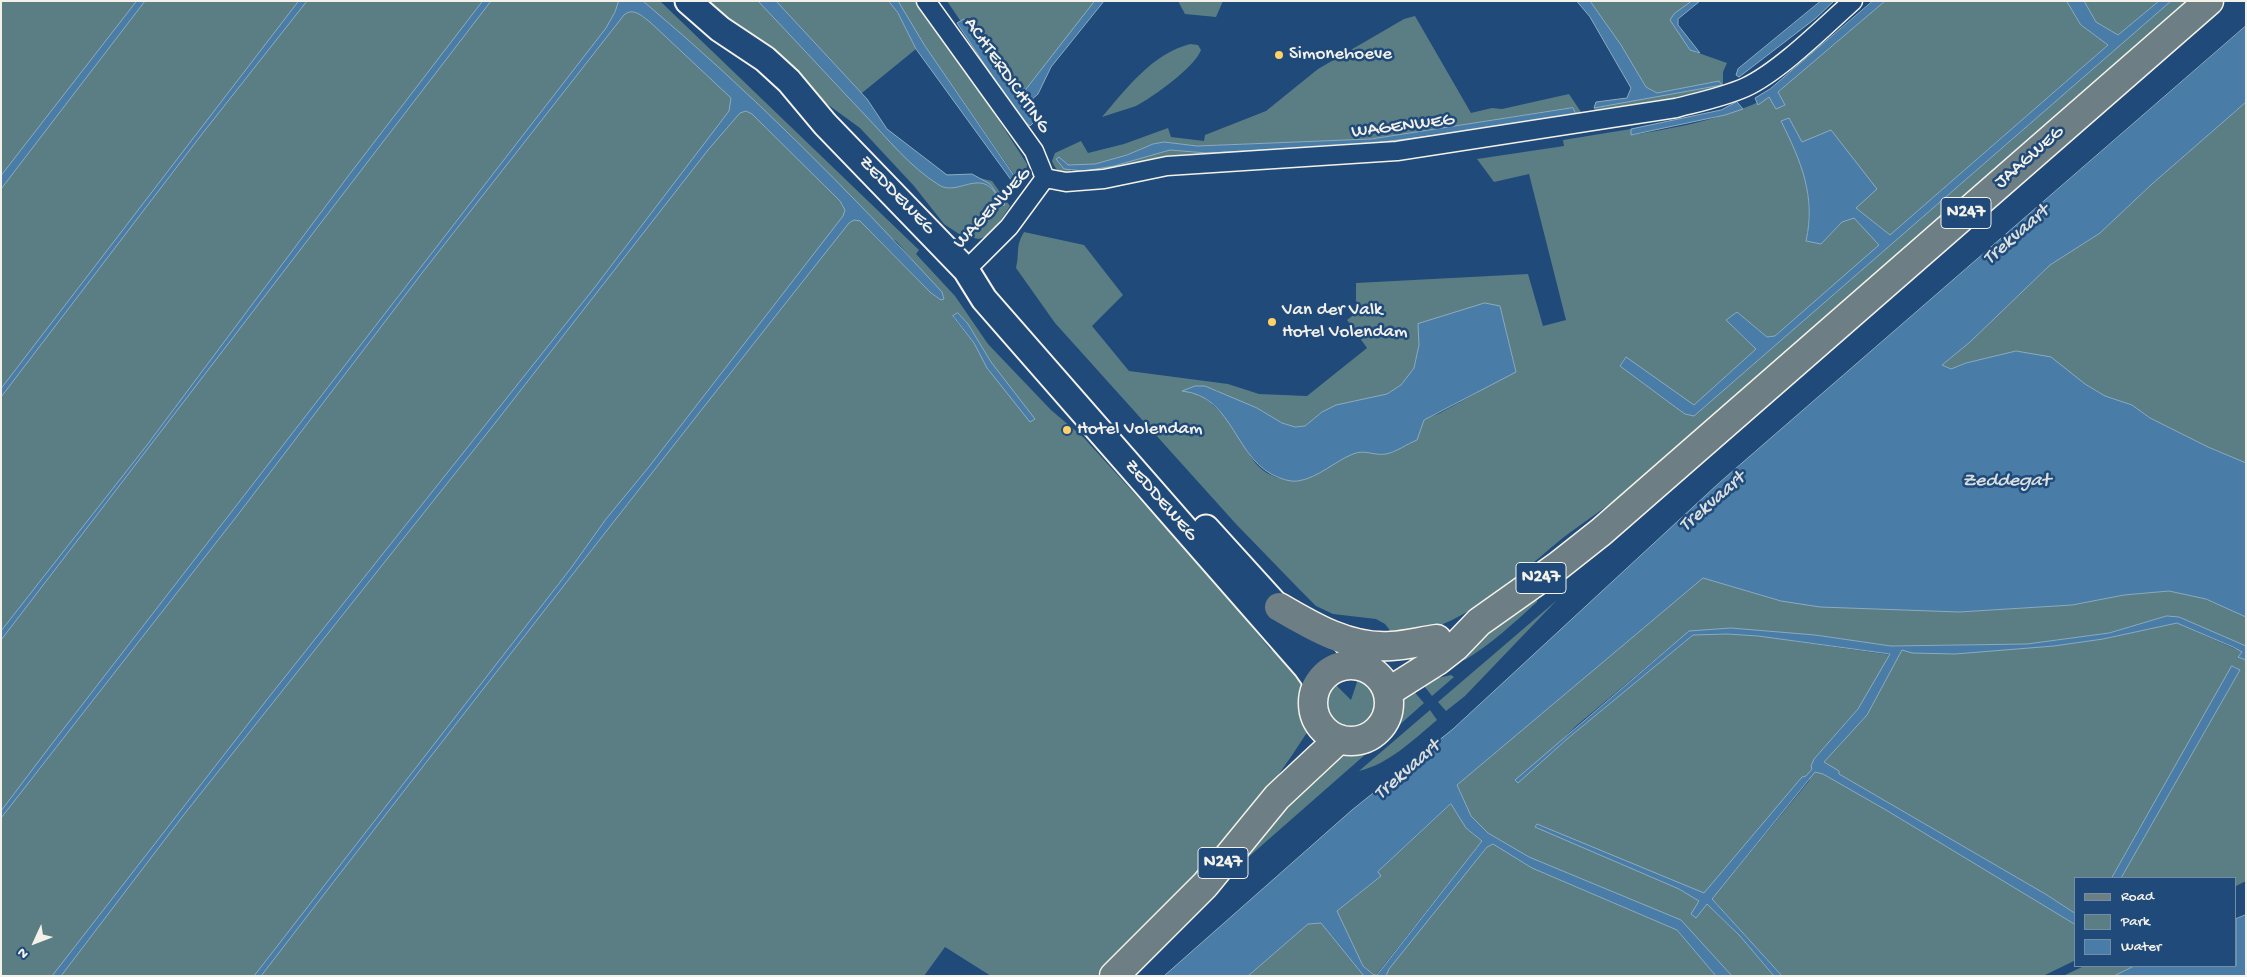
<!DOCTYPE html>
<html>
<head>
<meta charset="utf-8">
<style>
  body { margin:0 }
  #map { position:relative; width:2247px; height:977px; overflow:hidden; background:#1f4a7a; font-family:"Gochi Hand",sans-serif }
  canvas { display:block }
  .frame { position:absolute; inset:0; border:2px solid #f4f1e8; pointer-events:none }
  .legend { position:absolute; left:2074px; top:877px; width:162px; height:90px; box-sizing:border-box; background:#1f4a7a; border:1px solid #748da6; margin:0; padding:6px 9px; list-style:none; font-size:15px; color:#f4f1e8 }
  .legend li { display:flex; align-items:center; gap:10px; height:25px }
  .legend b { width:25px; border:1px solid #748da6 }
  .north { position:absolute; left:10px; top:917px; width:50px; height:50px; -webkit-text-stroke:4px #1f4a7a; paint-order:stroke; rotate:227deg; font-size:14px; font-weight:700; line-height:20px; text-align:center; color:#f4f1e8 }
  .north::after { content:''; display:block; margin:auto; width:18px; height:22px; background:#f4f1e8; clip-path:polygon(50% 0,100% 100%,50% 72%,0 100%) }
</style>
</head>
<body>
<div id="map">
<canvas width="2247" height="977"></canvas>
<div class="frame"></div>
<ul class="legend">
<li><b style="height:6px;background:#6d7e84"></b>Road</li>
<li><b style="height:14px;background:#5a7e84"></b>Park</li>
<li><b style="height:14px;background:#497ca6"></b>Water</li>
</ul>
<div class="north">N</div>
</div>
<script>
const c = document.querySelector('canvas').getContext('2d');
c.lineJoin = 'round';
function fillPath(path, color) {
  c.fillStyle = color;
  c.fill(path, 'evenodd');
}
function trace(path, color, width, dash) {
  c.strokeStyle = color;
  c.lineWidth = width;
  c.lineCap = dash ? 'butt' : 'round';
  c.setLineDash(dash || []);
  c.stroke(path);
}
function drawText(font, color, halo, rows, align = 'center') {
  c.font = font + ' "Gochi Hand",sans-serif';
  c.lineWidth = 5;
  c.setLineDash([]);
  c.textBaseline = 'middle';
  c.strokeStyle = halo;
  c.fillStyle = color;
  for (const [text, x, y, turn = 0] of rows) {
    c.save();
    c.translate(x, y);
    c.rotate((+turn || 0) * Math.PI / 180);
    c.textAlign = isNaN(turn) ? turn : align;
    if (halo) c.strokeText(text, 0, 0);
    c.fillText(text, 0, 0);
    c.restore();
  }
}
fillPath(new Path2D(`
  M1,1h659l259,249 -3,4 39,42 33,48 63,66 33,28 79,87 14,12 93,112 34,23c4,18 9,42 4,59 -43,67 -94,131 -150,187 -20,20 -41,39 -62,58h-105l-46,-29 -21,29h-923zM860,221l36,20 48,56 -5,2 -8,-6zM958,313l10,11 23,38 43,58 -47,-52 -13,-25 -21,-26z
  M704,1h185l9,12 18,36 -59,48 46,49 40,28 28,2 21,5 18,25 -10,15 -13,15 -8,3 -17,-3 -18,-12 -30,-38 -54,-58 -44,-32z
  M898,1h23l6,8 100,155 -1,14 -4,8 -97,-140z
  M947,1h150l-79,105z
  M1178,1h45l-7,16 -31,-3z
  M1590,1h110l-29,19 19,30 37,13 -4,9v16l-7,6 -121,18 -1,-4 125,-27 -62,12 -11,-6 -25,-42z
  M1885,1h182l14,24 27,20 -218,190 -34,-27 -54,-66 -13,-24c10,43 27,78 17,123l15,3 21,-22 12,-4 26,27 -105,91 -8,1 -30,-25 -11,8 30,29 -62,57 -69,-48 -5,8 65,48 9,2 477,-415h20l-562,489c-21,16 -44,31 -65,47 -37,30 -77,69 -121,87 -15,7 -32,10 -48,13l-10,-13 -9,-5 -43,-5 -17,-8 -16,-16 -64,-66 -181,-201 -39,-55c4,-16 -1,-21 8,-36l60,13 39,50 -31,31 37,45 99,13 31,10 48,2 60,-48 -20,-28 9,-7v-30l172,-9 15,52 23,-6 -37,-146 -35,8 -17,-23 87,-13 -1,-6 68,-11v6c47,-7 96,-17 138,-38l16,8 -7,-13zM1500,306l16,65c-26,14 -50,28 -76,42 -6,3 -13,4 -17,8 -8,8 -13,20 -22,26 -19,15 -29,0 -47,6 -31,11 -47,39 -83,22 -19,-9 -24,-27 -35,-43 -11,-17 -24,-29 -40,-40l20,-2 16,9 25,9 25,15 13,4 10,-1 17,-14 65,-18 14,-9 13,-17 5,-23z
  M2084,1h75l-41,34 -22,-13z
  M1415,16l56,97 21,-5 10,1 67,-15 14,21 -131,24 -379,39c-10,-4 -17,-6 -21,-17l3,-8 26,-12 7,12 36,-9 44,-16 3,9 33,4 1,-6 61,-24 52,-42 86,-50zM1573,108l3,5 -98,17 -120,15 -151,8 -37,-3 -56,16 -43,5 -12,-13 9,7 27,-1 32,-9 26,-11 11,-2 33,4 174,-7z
  M1190,44l8,1 3,5c-6,17 -48,47 -65,56 -11,4 -23,7 -34,11 25,-29 50,-63 88,-73z
  M2246,102v361l-38,-16 -58,-29 -18,-13 -27,-9 -20,-12 -69,-33 -50,12 -15,6 -9,-4 28,-23 80,-77 50,-32 52,-49z
  M1703,578l78,23 178,11 113,-7 52,-10 45,-4 37,8 40,18v29l-67,-29 -12,-1 -58,17 -82,11 -136,2 -76,-11 -84,-7 -42,3 -113,95 -58,57 49,-44 126,-104 34,-1 31,2 133,19 -33,54 -44,50c-1,8 -3,16 -12,18l-98,117 -167,-70 -1,3 143,62 20,12 -3,16 11,-13 33,32 34,40h-42l-52,-56 -151,-63 -41,-24 -17,-17 -14,-31z
  M1537,599v3c-23,21 -46,42 -72,58l-6,-8z
  M1557,600l-92,96 -19,15 -8,-9z
  M2177,623l65,29 -4,5 8,3v221l-10,5v-8h-115l119,-208 -7,-4 -121,212h-36v36l-29,-19 -208,-121 -15,-12 43,-47 35,-66 10,4 142,-7 49,-7z
  M1451,675l3,2 -22,19 -11,-14z
  M1358,679c9,5 18,13 18,24 2,44 -74,22 -40,-18l15,15z
  M1410,687l14,16 -28,25 -5,-4 7,-23z
  M1430,710l7,10c-24,20 -48,44 -78,51z
  M1343,748h19l5,5 -123,108 -4,-4 47,-58z
  M1815,772l8,2 63,36 190,115v35l-33,16h-261l-70,-77 97,-118 3,-8z
  M1451,804l15,24 16,13 -106,134h-2l-11,-9 -26,-55 43,-34 -2,-5z
  M1493,844l39,24 145,62 39,46h-330l2,-7 99,-122z
  M1321,923l43,53h-116l60,-52z
  M2084,966h50l-20,10h-51z`), '#5a7e84');
const water = new Path2D(`
  M137,1h8l-144,188v-13z
  M299,1h8l-105,133 -201,263v-8z
  M483,1h8l-490,639v-9l146,-186 202,-270z
  M619,1h24c107,90 205,189 299,291l2,7 -3,1 -10,-7 -71,-72 -6,-1 -5,3c-198,250 -394,501 -588,753h-7l317,-408 35,-49 42,-51 195,-252 2,-6 -5,-9 -88,-87 -6,-3 -6,2 -32,37 -216,277 -310,390 -121,159h-9l217,-279 326,-410 134,-176 2,-13 -81,-76c-8,-6 -17,-15 -26,-7l-202,258 -182,239 -239,306v-7l50,-66 555,-717 9,-16z
  M758,1h18l91,98 20,30 60,46 25,-1 18,10 15,21 -4,1c-15,-45 -42,-8 -62,-21 -28,-17 -52,-47 -74,-70 -36,-38 -71,-76 -107,-114z
  M889,1h9l27,45 94,137 -2,5 -101,-139 -18,-36z
  M1095,1h9l-53,66 -13,27 -9,8 -2,7 9,11 -6,6 -9,-7 -64,-96 7,-4 48,66 12,6z
  M1577,1h13l31,44 25,42 11,6 62,-12 3,4 -128,23 2,-6 31,-4 4,-10 -41,-71z
  M1692,1h8l-22,18v6l22,28 -10,-3 -20,-30 4,-6z
  M1821,1h13l-18,17 -77,59 -3,-2 2,-6z
  M1873,1h12l-107,91 7,13 -9,4 -7,-12 -11,8 -3,-7 15,-9z
  M2067,1h17l12,21 22,13 41,-34h12l-477,415 -9,-2 -7,-5 -58,-43 6,-9 68,48 62,-56 -30,-29 11,-8 30,25 8,-1 104,-91 -25,-27 -12,4 -21,22 -15,-3c10,-45 -5,-80 -25,-120l8,-3 13,24 29,-12 46,59 -21,19 34,27 218,-190 -27,-20z
  M2246,26v76l-94,82 -52,49 -50,32 -80,77 -28,23 9,4 15,-6 50,-12 35,6 34,27 20,12 27,9 18,13 58,29 38,16v154l-40,-18 -37,-8 -45,4 -52,10 -113,7 -139,-5 -39,-6 -78,-23 -246,207 14,31 17,17 41,24 152,63 51,56h-16l-39,-46 -145,-62 -39,-24 -6,3 -98,122 -3,7h-22l-43,-53 -13,1 -60,52h-84l188,-166 101,-81 266,-246zM1451,804l15,24 16,13 -105,134h-3l-11,-9 -26,-55 44,-35 -3,-4z
  M1737,102l6,7 -18,6 -94,20v-6l90,-19z
  M1573,108l3,6 -98,16 -120,15 -151,8 -37,-3 -56,16 -30,5 -20,-2 -8,-10 3,-2 9,8 27,-1 32,-9 26,-11 11,-2 33,4 174,-7z
  M1485,303l15,3 16,66 -92,48 -7,20c-10,4 -21,12 -31,14 -12,2 -21,-5 -33,0 -18,7 -35,24 -55,27 -5,1 -13,-1 -18,-3 -46,-16 -45,-82 -98,-87l13,-5h10l52,22 25,15 13,4 10,-1 17,-14 14,-7 51,-11 14,-9 13,-17 5,-23 -1,-21z
  M958,313l10,11 23,38 44,57 -5,3 -43,-54 -13,-25 -21,-27z
  M2167,616l12,1 67,29v14l-8,-3 4,-5 -9,-5 -56,-24 -74,16 -49,7 -99,8 -43,-1 -10,-3 -35,65 -43,47 15,9v3l208,121 29,19v11l-190,-115 -63,-36 -8,-2 -103,127 70,77h-8l-34,-40 -33,-32 -11,14 -5,-4 8,-13 -20,-12 -144,-62 2,-3 167,69 98,-116 4,-1 6,-7 -1,-3 3,-7 44,-50 32,-55 -132,-18 -31,-2 -34,1 -126,104 -49,44 -3,-3 174,-149 42,-3 84,7 76,11 136,-2 82,-11z
  M2232,666l8,4 -119,208h-9z
  M2246,915v61h-132l20,-10h102v-47z`);
fillPath(water, '#497ca6');
trace(water, '#8dabc0', 1);
const street = new Path2D(`
  M926,1l108,150 11,27
  M1045,178l21,4 38,-3 63,-13 230,-15 279,-43c23,-6 48,-11 70,-21 34,-16 78,-60 107,-86
  M966,270l43,-43 36,-49`);
const secondary = new Path2D(`
  M688,1l32,28 45,30 24,22 36,43 141,146 18,29 322,368 12,17
  M1206,528l128,141`);
const primary = new Path2D(`
  M1279,607c34,20 71,42 112,39 16,-1 31,-5 46,-7
  M1313 703a38 38 0 1 1 76 0a38 38 0 1 1-76 0Z
  M1388,692l49,-31 18,-14 24,-25 79,-56 43,-34 608,-531
  M1114,976l91,-91 72,-88 62,-58`);
trace(street, '#f4f1e8', 21);
trace(secondary, '#f4f1e8', 29);
trace(primary, '#f4f1e8', 31);
trace(street, '#1f4a7a', 18);
trace(secondary, '#1f4a7a', 25);
trace(primary, '#6d7e84', 28);
for (const [x, y, r, color] of [
  [1279,55,5,"#ffd166"],
  [1272,322,5,"#ffd166"],
  [1067,430,5,"#ffd166"]
]) {
  const dot = new Path2D();
  dot.arc(x, y, r, 0, 2 * Math.PI);
  c.fillStyle = color;
  c.fill(dot);
  trace(dot, '#1f4a7a', 2);
}
for (const [x, y, w] of [
  [1966,213,50],
  [1541,578,50],
  [1223,863,50]
]) {
  const box = new Path2D();
  box.roundRect(x - w / 2, y - 15.5, w, 31, 4);
  c.fillStyle = '#1f4a7a';
  c.fill(box);
  trace(box, '#f4f1e8', 1);
}
drawText('bold 18px', '#f4f1e8', null, [
  ["N247",1966,213],
  ["N247",1541,578],
  ["N247",1223,863]
]);
drawText('19px', '#f4f1e8', '#1f4a7a', [
  ["Simonehoeve",1289,55],
  ["Van der Valk",1282,311],
  ["Hotel Volendam",1282,333],
  ["Hotel Volendam",1077,430]
], 'left');
drawText('19px', '#f4f1e8', '#1f4a7a', [
  ["ACHTERDICHTING",1006,76,55],
  ["WAGENWEG",1403,127,-7],
  ["JAAGWEG",2030,158,-41],
  ["ZEDDEWEG",896,196,46],
  ["WAGENWEG",993,209,-47],
  ["ZEDDEWEG",1160,501,49]
]);
drawText('italic 20px', '#dadfde', '#1f4a7a', [
  ["Trekvaart",2017,236,-41],
  ["Zeddegat",2006,482],
  ["Trekvaart",1713,503,-41],
  ["Trekvaart",1408,771,-41]
]);
</script>
</body>
</html>
